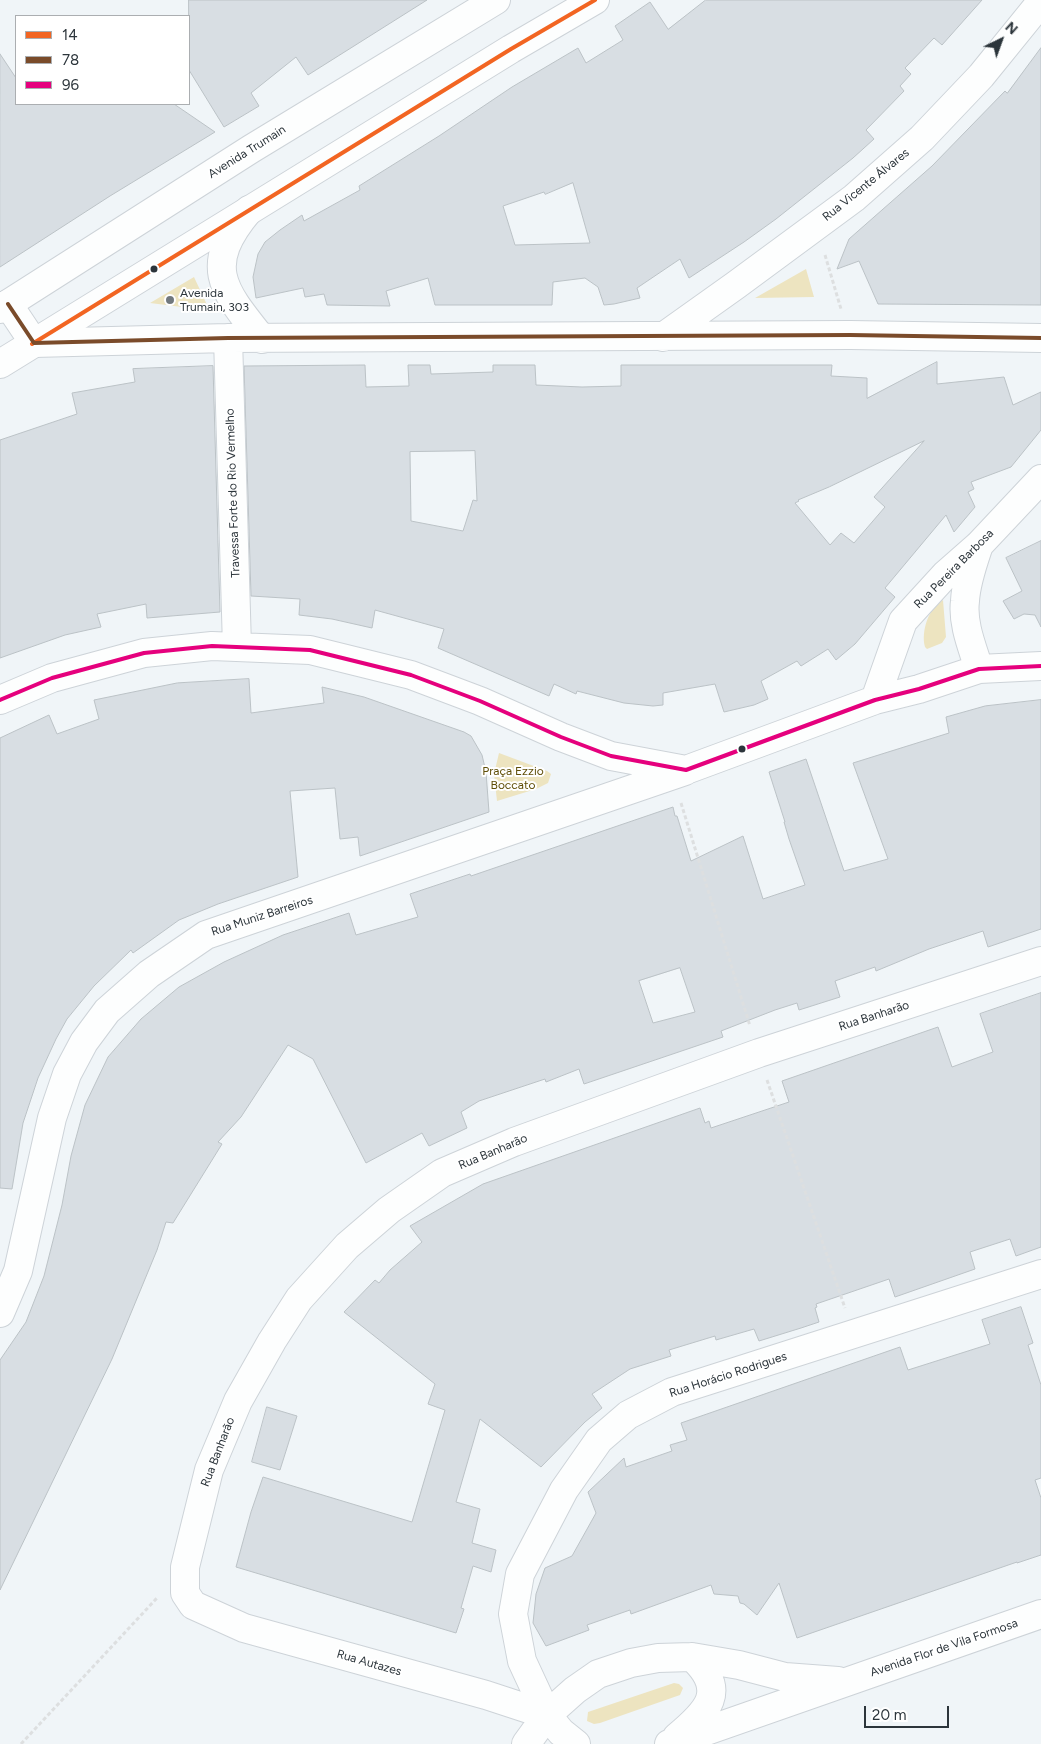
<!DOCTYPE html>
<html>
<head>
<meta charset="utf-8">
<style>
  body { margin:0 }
  #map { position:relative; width:1041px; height:1744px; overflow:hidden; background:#f0f5f8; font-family:Figtree,sans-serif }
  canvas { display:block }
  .legend { position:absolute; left:15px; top:15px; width:175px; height:90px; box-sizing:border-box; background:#fff; border:1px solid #abaeb1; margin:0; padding:6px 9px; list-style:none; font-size:15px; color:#2c353b }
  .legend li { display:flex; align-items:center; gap:10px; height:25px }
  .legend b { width:25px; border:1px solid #abaeb1 }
  .north { position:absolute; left:976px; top:15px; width:50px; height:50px; -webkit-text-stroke:4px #fff; paint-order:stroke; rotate:42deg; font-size:14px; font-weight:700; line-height:20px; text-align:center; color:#2c353b }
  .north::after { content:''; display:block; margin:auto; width:18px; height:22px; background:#2c353b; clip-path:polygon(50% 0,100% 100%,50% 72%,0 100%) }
  .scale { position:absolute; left:864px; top:1706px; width:85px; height:22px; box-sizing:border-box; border:2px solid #2c353b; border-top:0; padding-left:6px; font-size:15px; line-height:18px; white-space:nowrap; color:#2c353b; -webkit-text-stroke:4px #fff; paint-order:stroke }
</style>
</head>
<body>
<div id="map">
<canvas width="1041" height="1744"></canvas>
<ul class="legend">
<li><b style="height:6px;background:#f26522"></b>14</li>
<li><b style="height:6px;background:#7a4b2a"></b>78</li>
<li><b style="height:6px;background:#e5007d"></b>96</li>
</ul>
<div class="north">N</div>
<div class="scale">20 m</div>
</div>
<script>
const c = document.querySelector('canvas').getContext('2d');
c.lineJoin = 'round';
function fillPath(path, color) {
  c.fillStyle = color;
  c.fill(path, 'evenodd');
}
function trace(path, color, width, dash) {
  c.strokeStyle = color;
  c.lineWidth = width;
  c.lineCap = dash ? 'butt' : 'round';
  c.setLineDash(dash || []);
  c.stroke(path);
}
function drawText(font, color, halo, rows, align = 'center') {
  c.font = font + ' Figtree,sans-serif';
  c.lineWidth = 4;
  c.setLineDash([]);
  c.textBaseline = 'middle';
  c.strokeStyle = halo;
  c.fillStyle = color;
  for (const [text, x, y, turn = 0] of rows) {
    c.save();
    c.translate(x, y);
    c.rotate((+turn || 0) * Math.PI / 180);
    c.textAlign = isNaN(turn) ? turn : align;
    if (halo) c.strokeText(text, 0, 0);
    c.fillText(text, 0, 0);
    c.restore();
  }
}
fillPath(new Path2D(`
  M806,269l8,28 -59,1z
  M194,277l14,30 -2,3 -56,-7z
  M943,600l3,37 -4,6 -15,6 -2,-2c-4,-15 3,-39 18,-47z
  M499,753l48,18 4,3 -3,9 -12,6 -39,12 -3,-27z
  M674,1683l5,1 4,4 -3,7 -80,28 -6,1 -7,-3 1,-9z`), '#ede4c0');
const building = new Path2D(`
  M189,0h238l-119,75 -12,-18 -45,36 8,13 -35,21 -35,-57z
  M706,0h276l-40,45 -8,-7 -29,30 6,6 -11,12 4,5 -38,39 8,9 -21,19 -77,61 -32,23 -55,36 -9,-19 -43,29 3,10 -26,6 -10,1 -6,-18 -13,-9 -32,4 -1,23h-117l-7,-27 -42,13 4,15 -63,-1 -3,-11 -19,3 -2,-9 -47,10 -3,-21 5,-23 7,-12 15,-12 22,-15 2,6 56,-31 -1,-4 80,-50 73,-49 66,-39 8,15 37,-23 -8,-14 35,-24 18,27zM573,183l17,60 -75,2 -12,-39 41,-14 1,2z
  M1041,48v257l-163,-1 -19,-43 -22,8 12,-30 83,-73 73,-75 2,2z
  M0,54l16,24v26h158l41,28 -105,64 -110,71z
  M937,362v22l67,-7 9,28 28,-13v38l-30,37 -40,15 3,7 -6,3 7,15 -21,25 -8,-17 -61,73 10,9 -40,47 -19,16 -8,-11 -27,17 -4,-5 -36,20 7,18 -14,6 -30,7 -9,-28 -52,9v12l-10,1 -29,-3 -47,-12 -1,3 -22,-10 -5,12 -111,-48 6,-19 -69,-19 -3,18 -40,-9 -33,-4 1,-16 -49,-3 -7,-230 121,-1 1,22 43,-1 -1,-21h22l1,9 62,-2v-7h42l1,20 46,2 39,-1v-21h211l-1,11 36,2v20zM924,441l-50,56 11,10 -31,36 -13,-10 -11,12 -35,-42 4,-2 -1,-1 31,-13zM475,451l2,50 -4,-1 -10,31 -52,-10 -1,-69z
  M213,366l7,246 -73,6 -1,-14 -49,10 4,13 -36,8 -65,23v-218l77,-26 -5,-21 63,-11 -2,-13z
  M1041,541v86l-6,-12 -11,-1 -10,5 -11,-18 19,-10 -16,-33z
  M249,679l2,34 73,-10 -2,-16 42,10 100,35 7,4 11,19 4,17 3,40 -129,44 -2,-19 -18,2 -5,-51 -45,3 8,86 -80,27 -39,16 -46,33 -2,-3 -37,36 -27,33 -11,20 -18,39 -15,45 -11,66 -12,-1v-450l49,-23 8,19 42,-15 -5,-19 83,-17z
  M1041,700v229l-53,18 -5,-16 -54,18 -53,22 -1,-4 -40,14 5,16 -41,13 -2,-7 -22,7 -54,21 2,6 -139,47 -5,-15 -33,13 -1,-3 -66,22 -18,11 6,16 -38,18 -7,-13 -56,30 -53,-104 -25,-14 -47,72 -23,25 4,2 -49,79 -7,-1 -9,28 -45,109 -112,231v-230l26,-38 18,-46 18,-71 9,-49 14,-51 23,-48 33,-38 38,-32 45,-25 59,-27 66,-22 7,22 62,-18 -8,-23 60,-20 1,2 202,-69 2,9h2l14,45 52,-25 20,63 42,-14 -16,-46 -5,-17h1l-16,-50 37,-13 38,112 44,-12 -35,-96 96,-30 -3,-16 39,-11zM680,968l15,44 -42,11 -14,-42z
  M1041,993v254l-25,9 -6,-17 -40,13 5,17 -80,28 -6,-18 -73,25 1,3 -2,1 4,14 -18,6 -42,13 -5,-12 -38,11 -1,-4 -46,14 2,6 -41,13 -38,25 10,14 -17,14 -44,45 -61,-48 -24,83 24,7 -8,34 24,7 -5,22 -18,-6 -12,42 3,1 -8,24 -220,-66 15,-55 12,-35 149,45 33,-112 -17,-6 7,-20 -91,-72 31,-32 4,3 11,-13 32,-28 -12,-16 73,-42 217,-76 5,15 4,-2 2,7 78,-26 -7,-21 156,-54 14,40 41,-15 -13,-38z
  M1021,1307l12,36 -5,2 13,40v93l-6,2 6,18v57l-24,8v-1l-220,76 -18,-55 -22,32 -13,-11 -4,-1 -2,-7 -24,-2 -3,-9 -80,29 -1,-4 -43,15 2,5 -43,16 -13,-23 3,-29 9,-26 27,-12 24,-43 -8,-21 36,-34 2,9 46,-16 -2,-6 17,-5 -6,-17 219,-76 8,23 82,-26 -8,-24z
  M267,1407l30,9 -17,54 -28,-8z`);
fillPath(building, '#d8dee3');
trace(building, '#bbc2c6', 1);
const minor = new Path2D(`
  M249,210c-47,56 -27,79 13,129
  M8,304l26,39 194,-5 622,-3 191,3
  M663,337l73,-52 118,-87 68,-60 59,-62 60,-74
  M228,338l9,309
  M979,545c-6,18 -13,37 -14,56 -3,23 8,48 14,68
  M0,700l52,-22 92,-25 68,-7 98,4 101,25 69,26 81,36 50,19 75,14 189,-70 44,-11 60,-20 62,-3
  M875,700l28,-79 43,-47 33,-29 62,-66
  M0,1313l18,-42 34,-153 15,-44 17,-32 23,-31 42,-37 57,-39 479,-164
  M547,1715l-61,-20 -242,-67 -51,-23 -8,-12v-26l24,-97 29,-69 34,-60 27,-42 48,-53 42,-36 53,-37 72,-31 245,-89 282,-92
  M677,1737c30,-25 52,-46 15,-80
  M526,1744l21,-29 28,-25 23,-16 33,-11 27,-5 34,-1 47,8 46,12 53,4
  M576,1744l-15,-12 -14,-17 -25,-54 -9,-47 7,-40 44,-84 35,-50 29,-25 44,-23 369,-118
  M669,1744l372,-130`);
const major = new Path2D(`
  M0,309l251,-160 245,-149
  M0,364l511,-315 84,-49`);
trace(minor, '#cdd3d8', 30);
trace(major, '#cdd3d8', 30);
trace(new Path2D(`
  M825,255l16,54
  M681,803l69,223
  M767,1080l78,228
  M21,1744l136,-146`), '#dddfe0', 3, [4, 2.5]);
trace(minor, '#fdfefe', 28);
trace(major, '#fdfefe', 28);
trace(new Path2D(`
  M32,344l479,-295 84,-49`), '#f26522', 4);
trace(new Path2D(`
  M8,304l26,39 194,-5 622,-3 191,3`), '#7a4b2a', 4);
trace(new Path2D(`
  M0,700l52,-22 92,-25 68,-7 98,4 101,25 69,26 81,36 50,19 75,14 189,-70 44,-11 60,-20 62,-3`), '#e5007d', 4);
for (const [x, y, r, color] of [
  [154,269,4.5,"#2c353b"],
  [170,300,5,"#71787d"],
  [742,749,4.5,"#2c353b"]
]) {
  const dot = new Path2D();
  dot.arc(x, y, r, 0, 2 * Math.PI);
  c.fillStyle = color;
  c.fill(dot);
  trace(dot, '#fff', 2);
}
drawText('12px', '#2c353b', '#fff', [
  ["Avenida Trumain",247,152,-32],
  ["Rua Vicente Álvares",866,185,-39],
  ["Travessa Forte do Rio Vermelho",233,493,-92],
  ["Rua Pereira Barbosa",954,569,-45],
  ["Rua Muniz Barreiros",262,916,-18],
  ["Rua Banharão",874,1016,-18],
  ["Rua Banharão",493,1152,-23],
  ["Rua Horácio Rodrigues",728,1375,-18],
  ["Rua Banharão",218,1452,-69],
  ["Avenida Flor de Vila Formosa",944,1648,-19],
  ["Rua Autazes",369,1663,16]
]);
drawText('12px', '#2c353b', '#fff', [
  ["Avenida",180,293],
  ["Trumain, 303",180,307]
], 'left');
drawText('12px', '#604f09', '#fff', [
  ["Praça Ezzio",513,771],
  ["Boccato",513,785]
]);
</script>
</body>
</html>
